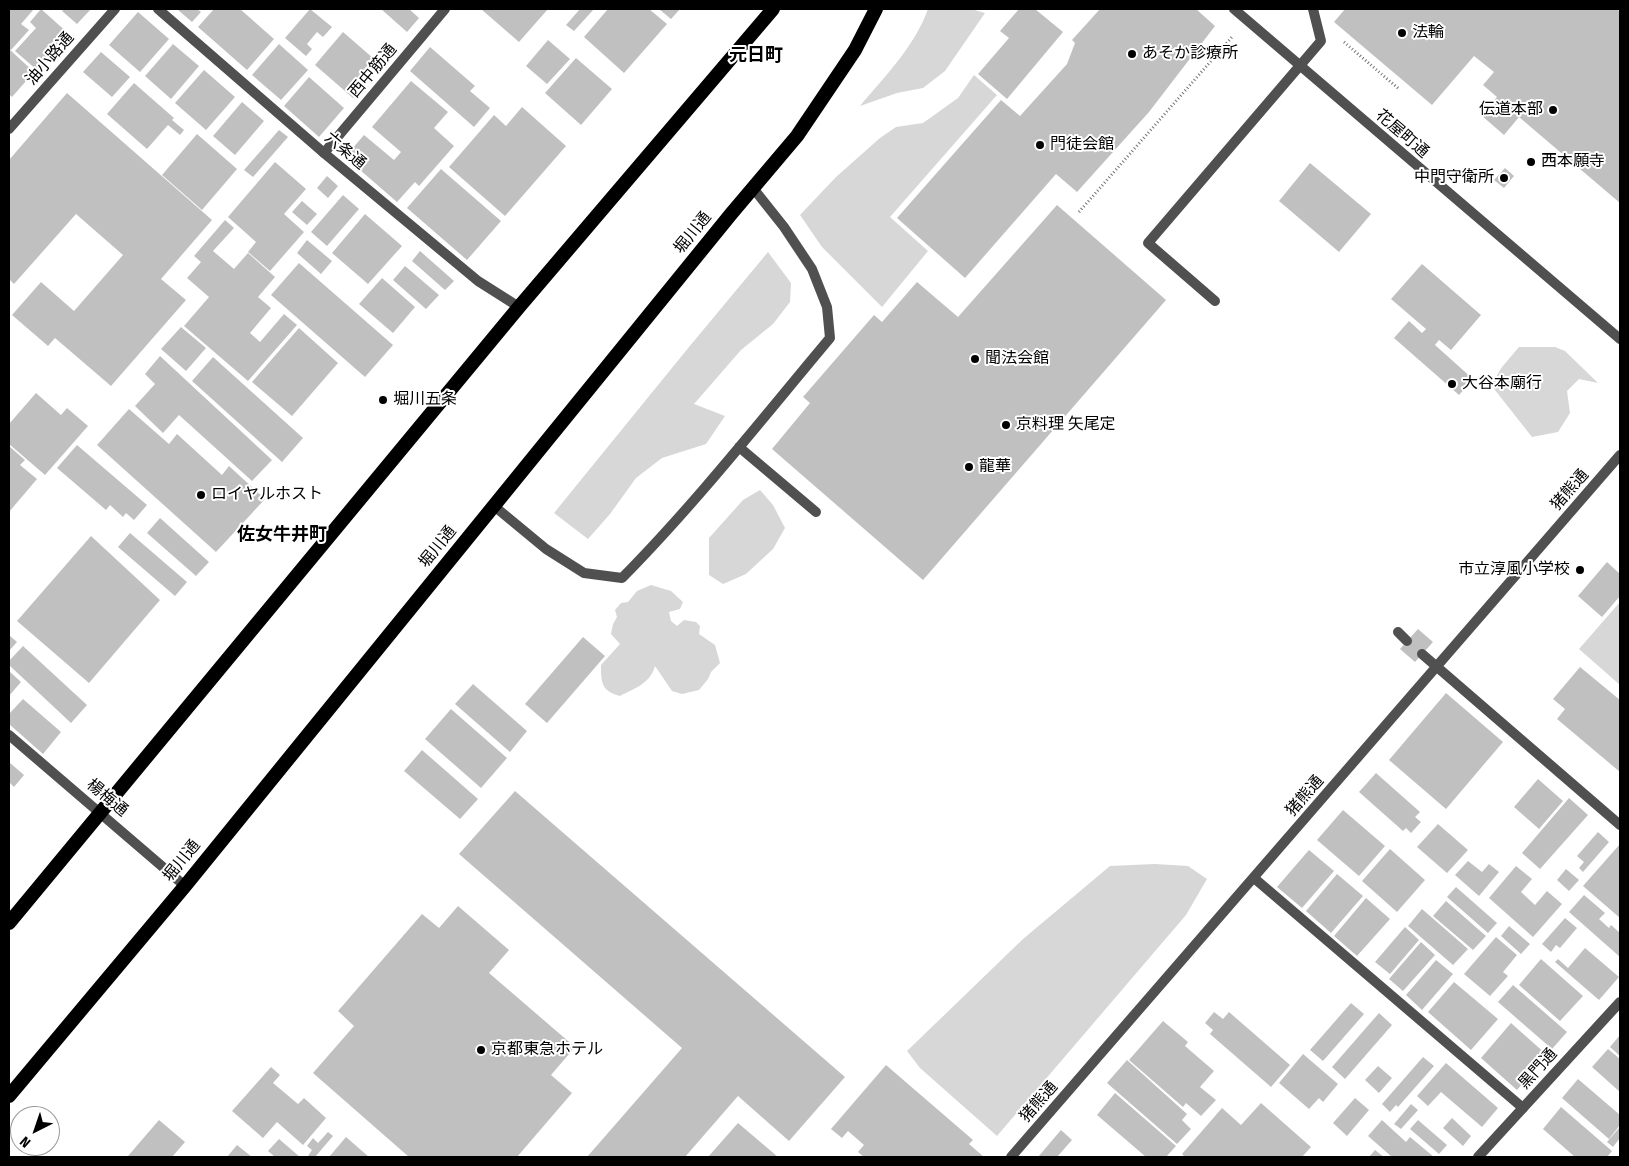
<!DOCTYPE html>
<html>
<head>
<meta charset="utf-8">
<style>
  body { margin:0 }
  #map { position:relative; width:1629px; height:1166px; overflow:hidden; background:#fff; font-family:"Fira Sans Condensed",sans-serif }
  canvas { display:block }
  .frame { position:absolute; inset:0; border:10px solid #000; pointer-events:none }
  .north { position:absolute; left:10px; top:1106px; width:50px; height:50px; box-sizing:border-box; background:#fff; border:1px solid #999; border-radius:50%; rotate:221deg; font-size:14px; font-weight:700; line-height:20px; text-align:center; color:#000 }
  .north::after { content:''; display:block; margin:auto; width:18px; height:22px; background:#000; clip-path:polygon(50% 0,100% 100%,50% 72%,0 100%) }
</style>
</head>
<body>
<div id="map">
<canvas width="1629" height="1166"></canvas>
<div class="frame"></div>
<div class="north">N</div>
</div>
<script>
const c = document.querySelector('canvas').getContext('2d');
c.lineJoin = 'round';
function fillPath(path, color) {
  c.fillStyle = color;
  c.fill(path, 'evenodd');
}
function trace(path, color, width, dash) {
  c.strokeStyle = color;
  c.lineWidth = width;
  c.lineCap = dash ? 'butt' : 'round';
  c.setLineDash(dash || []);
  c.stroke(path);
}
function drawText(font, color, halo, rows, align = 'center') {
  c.font = font + ' "Fira Sans Condensed","Noto Sans JP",sans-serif';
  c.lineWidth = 4;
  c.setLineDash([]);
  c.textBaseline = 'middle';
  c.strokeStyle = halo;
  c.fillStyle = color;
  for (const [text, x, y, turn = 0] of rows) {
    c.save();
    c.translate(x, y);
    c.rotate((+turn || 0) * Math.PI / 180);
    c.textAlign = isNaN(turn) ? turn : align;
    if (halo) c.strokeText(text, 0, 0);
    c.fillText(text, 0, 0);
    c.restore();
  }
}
fillPath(new Path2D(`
  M928,9h43l14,4 -40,58 -22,17 -26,5 -37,13c25,-30 55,-60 68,-97z
  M974,75l23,20 -107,122 38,34 -46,56 -60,-60 -22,-32 36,-38 44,-39 16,-11 27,-4 35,-25z
  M768,252l23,31 -1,19 -17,22 -32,26 -47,54 31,12 -19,28 -44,14 -26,20 -26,36 -22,25 -34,-26 135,-166z
  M1519,347h36l10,4 33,32 -19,-4 -12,12 3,22 -12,19 -26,5 -41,-52 11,-18z
  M760,490l13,15 12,23 -12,21 -27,25 -23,10 -14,-9v-37l34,-38z
  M651,585l20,6 12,11 -3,7 -11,3 2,9 6,5 7,-6 12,2 4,4 -1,8 16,11 5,18 -9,9 -3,7 -9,11 -17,4 -10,-3 -17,-25c-5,18 -20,22 -35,30 -19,-5 -19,-14 -19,-31l19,-21 -9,-10 2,-10 4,-7 -2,-7 6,-7 7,-1 9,-11z
  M1620,602v83l-41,-36z
  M1155,864l33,2 19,13 -21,36 -189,221 -77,-68 -13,-17 116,-112 87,-73z`), '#d7d7d7');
fillPath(new Path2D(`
  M9,9h25l-13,15 8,6 -18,20 -2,-2z
  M41,9l28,25 -32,36 -22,-19 21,-23 -6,-6z
  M64,9h27l-14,15 -15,-13z
  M177,9h20l4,3 -9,10z
  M214,9h26l34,30 -27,31 -49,-43z
  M310,9l22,18 -9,10 -6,-5 -10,12 5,5 -6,7 -21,-18z
  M381,9h28l10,9 -12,14z
  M481,9h67l-29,33z
  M580,9h14l-20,22 -8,-6z
  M608,9h41l18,15 -43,49 -40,-36z
  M659,9h21l-9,10z
  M1019,9h16l28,23 -56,67 -29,-25 31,-36 -9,-7z
  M1100,9h96l19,17 -66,86 -72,80 -21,-18 -91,104 -68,-60 104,-118 19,16 47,-52 8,-21 -3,-3z
  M1345,9h272l3,3v191l-101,-86 -15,18 -23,-20 16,-18 -14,-12 11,-13 -20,-16 -42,49 -98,-83z
  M138,12l31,27 -29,33 -31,-27z
  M343,32l38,33 -28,33 -38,-33z
  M548,40l22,19 -23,25 -21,-18z
  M173,44l26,22 -28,33 -26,-23z
  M279,44l29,26 -27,30 -29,-25z
  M430,47l45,39 -5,5 20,17 -16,19 -64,-56z
  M9,49l25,23 -22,25 -3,-3z
  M101,52l29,25 -18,20 -29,-25z
  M576,58l36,31 -31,36 -36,-32z
  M204,70l31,27 -29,33 -31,-27z
  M309,77l35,31 -25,29 -35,-31z
  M411,81l37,31 -14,16 20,18 -35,40 -4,-4 -18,20 -52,-45 19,-22 30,25 7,-8 -29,-25z
  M134,83l40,35 -2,2 12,10 -4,5 -12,-10 -21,24 -40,-35z
  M67,93l145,127 -51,59 25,21 -75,86 -56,-48 -7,8 -36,-31 29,-33 33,29 49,-56 -47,-41 -62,70 -5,-5v-119z
  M242,102l22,19 -29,34 -22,-19z
  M522,107l44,39 -61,70 -56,-49 45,-52 12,11z
  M279,130l9,7 -35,40 -9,-7z
  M197,134l40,35 -35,41 -40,-35z
  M275,162l31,27 -22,25 20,18 -34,39 -22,-19 8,-10 -28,-25z
  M1310,163l61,51 -32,38 -60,-51z
  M1505,168l9,8 -10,12 -10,-8z
  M441,169l60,52 -34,39 -60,-52z
  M327,176l11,10 -10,12 -11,-10z
  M343,195l16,14 -32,37 -16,-14z
  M302,201l15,13 -10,11 -15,-13z
  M1057,205l109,95 -243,280 -151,-131 38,-46 -7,-6 71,-82 8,7 35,-40 41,35z
  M365,214l37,32 -34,38 -36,-31z
  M225,220l9,8 -21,23 21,18 14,-16 27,24 -17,20 13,11 -21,25 10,9 24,-28 13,11 -49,56 -64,-55 25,-29 -22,-19 14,-16 -7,-6z
  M307,240l25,21 -11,13 -24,-21z
  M420,251l34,30 -9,9 -33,-29z
  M299,263l94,82 -28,32 -94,-82z
  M1422,264l59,51 -30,35 -12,-10 -4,5 38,34 -14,16 -65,-57 15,-17 13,12 4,-4 -35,-30z
  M405,266l34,29 -13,14 -33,-29z
  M382,278l33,29 -22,26 -34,-29z
  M181,327l25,21 -20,23 -25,-22z
  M299,328l39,35 -46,53 -40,-34z
  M160,356l112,104 -20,21 -73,-66 -16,18 -28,-27 20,-22 -10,-10z
  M213,357l90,81 -21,24 -90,-81z
  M36,393l25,22 6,-7 21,18 -43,49 -36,-31v-20z
  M129,409l40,35 8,-10 45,41 7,-9 36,33 -49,53 -119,-107z
  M77,445l70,60 -13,15 -8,-7 -3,4 -13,-12 -4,5 -49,-42z
  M9,446l16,14 -5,5 17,14 -28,33z
  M160,518l49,44 -13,14 -49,-43z
  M130,533l57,49 -12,14 -57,-49z
  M91,536l69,64 -71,83 -72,-62z
  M1607,562l13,12v22l-18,21 -24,-21z
  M1418,629l15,13 -18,20 -15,-13z
  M9,635l8,7 -8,9z
  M583,637l22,19 -58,67 -22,-19z
  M23,646l64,59 -16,18 -62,-58v-4z
  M1580,667l40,33v72l-63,-53 8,-10 -12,-10z
  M9,671l12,11 -12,14z
  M473,684l54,47 -17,21 -55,-48z
  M1446,693l57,49 -57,67 -57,-49z
  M23,699l38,33 -18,22 -34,-30v-10z
  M451,709l56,49 -26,30 -56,-49z
  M422,750l56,49 -18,20 -56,-48z
  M9,762l15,13 -10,12 -5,-5z
  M1376,773l44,39 -5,5 6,5 -10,11 -5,-5 -3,3 -44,-39z
  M1538,779l25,22 -24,28 -25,-22z
  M515,791l330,286 -56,64 -51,-45 -53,61h-98l95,-109 -223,-194z
  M1569,798l19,17 -48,54 -18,-16z
  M1343,810l42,36 -26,30 -42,-36z
  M1438,824l30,26 -21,23 -30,-26z
  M1598,832l11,10 -26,30 -4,-4 5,-6 -7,-6z
  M1620,844v74l-37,-32z
  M1390,849l35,31 -28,32 -35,-31z
  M1309,850l25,21 -32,37 -25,-21z
  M1468,861l14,11 7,-8 10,8 -20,24 -24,-21z
  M1516,866l16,13 -11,13 14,13 12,-14 15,13 -29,33 -44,-39z
  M1566,869l13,11 -10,11 -12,-11z
  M1337,874l26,22 -32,37 -25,-22z
  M1456,887l41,36 -9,10 -41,-36z
  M1584,895l21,18 -6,6 10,9 2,-3 9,8v24l-51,-45z
  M1366,898l24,21 -33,37 -23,-20z
  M1446,901l40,35 -13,14 -40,-34z
  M458,906l51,44 -20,23 86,74 -24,28 21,18 -55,64h-108l-96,-84 41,-47 -16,-15 84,-97 17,14z
  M1422,909l46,40 -15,16 -45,-39z
  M1565,918l12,10 -17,20 -4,-3 -5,7 -9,-8z
  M1509,926l21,18 -9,10 -20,-18z
  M1405,927l14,13 -29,34 -15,-12z
  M1496,937l21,18 -14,17 5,4 -18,20 -26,-22z
  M1421,942l14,13 -32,36 -14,-12z
  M1585,948l34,29 -20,23 -44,-38 3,-3 10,9z
  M1541,959l42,37 -23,25 -41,-36z
  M1436,960l17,14 -31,36 -16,-15z
  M1454,982l44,37 -27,31 -43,-38z
  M1513,985l54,47 -15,17 -54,-47z
  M1351,1003l13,11 -41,47 -13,-11z
  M1214,1012l9,7 6,-7 61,53 -19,22 -61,-53 3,-4 -8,-7z
  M1379,1013l13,12 -47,54 -13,-12z
  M1163,1021l25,21 -3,4 29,25 -14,16 16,13 -15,16 -15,-13 -3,4 -54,-47z
  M1511,1023l36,32 -30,35 -36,-32z
  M1620,1035v21l-10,-9z
  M1608,1049l12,10v33l-28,-25z
  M1303,1054l35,30 -15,18 -4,-4 -10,11 -30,-26z
  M1423,1057l11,9 -36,41 -2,-2 -6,7 -8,-8z
  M1127,1060l60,54 -5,6 9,9 -14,15 -70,-61z
  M1446,1063l52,45 -16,19 -41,-35 -13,14 -11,-10z
  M886,1065l87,75 -4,4 15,13h-120l-6,-5 6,-7 -16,-14 -6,7 -11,-9z
  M1378,1066l14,12 -13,15 -14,-13z
  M271,1067l9,8 -7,8 25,21 6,-6 22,20 -23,27 -26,-23 -14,16 -31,-27z
  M1578,1079l42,36v10l-11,14 -47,-41z
  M1115,1093l61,53 -10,11h-20l-49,-42z
  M1355,1098l14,12 -22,26 -14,-13z
  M1261,1103l50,44 -9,10h-117l-3,-3 40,-46 19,17z
  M1411,1104l7,6 -17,19 -7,-5z
  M1561,1107l51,44 -5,6h-32l-32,-28z
  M1452,1118l19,18 -8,10 -20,-18z
  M159,1120l26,22 -13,15h-42l-2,-1z
  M1382,1120l24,22 4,-5 24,20h-42l-24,-21z
  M1418,1120l29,25 -8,9 -29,-25z
  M738,1123l40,34h-70z
  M1619,1128l1,10 -7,9 -6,-5z
  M1061,1130l11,10 -15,17h-19z
  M328,1132l5,4 -18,21h-6l-1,-1 4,-6 -5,-4 6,-8 5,5z
  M346,1137l23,20h-40z
  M279,1139l21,18h-25l-7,-6z
  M237,1145l15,12h-25z
  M1375,1150l9,7h-15z`), '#c0c0c0');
trace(new Path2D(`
  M1344,42l55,47
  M1079,212l153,-175`), '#727272', 3, [1, 2.5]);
trace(new Path2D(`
  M1215,301l-67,-58 173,-202 -8,-32
  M739,447l77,65
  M494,506l52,43 38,24 38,5c74,-75 140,-159 208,-240l-3,-31 -15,-38 -28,-42 -31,-39
  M1398,632l9,9
  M1254,878l269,230`), '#505050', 10);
trace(new Path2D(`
  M158,9l166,144 154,128 41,26`), '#505050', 10);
trace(new Path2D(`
  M9,129l106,-120
  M324,153l121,-144
  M1422,654l198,171
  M9,735l176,151
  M1011,1157l609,-702
  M1478,1157l142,-155`), '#505050', 10);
trace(new Path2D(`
  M1234,9l386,330`), '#505050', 10);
trace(new Path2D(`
  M9,923l510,-616 254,-298
  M9,1096l176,-210 546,-672 66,-78 58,-86 21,-41`), '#000', 14);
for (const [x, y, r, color] of [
  [1402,33,5,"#000"],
  [1132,54,5,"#000"],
  [1553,110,5,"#000"],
  [1040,145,5,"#000"],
  [1531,162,5,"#000"],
  [1504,178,5,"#000"],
  [975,359,5,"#000"],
  [1452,384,5,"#000"],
  [383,400,5,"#000"],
  [1006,425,5,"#000"],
  [969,467,5,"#000"],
  [201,495,5,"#000"],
  [1580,570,5,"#000"],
  [481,1050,5,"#000"]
]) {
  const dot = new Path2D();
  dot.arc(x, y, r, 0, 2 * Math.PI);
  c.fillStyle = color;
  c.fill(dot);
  trace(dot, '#fff', 2);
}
drawText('16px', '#000', '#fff', [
  ["法輪",1412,33],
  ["あそか診療所",1142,54],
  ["伝道本部",1543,110,"right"],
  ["門徒会館",1050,145],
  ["西本願寺",1541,162],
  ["中門守衛所",1494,178,"right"],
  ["聞法会館",985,359],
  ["大谷本廟行",1462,384],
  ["堀川五条",393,400],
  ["京料理 矢尾定",1016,425],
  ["龍華",979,467],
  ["ロイヤルホスト",211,495],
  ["市立淳風小学校",1570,570,"right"],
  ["京都東急ホテル",491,1050]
], 'left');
drawText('16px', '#000', '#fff', [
  ["油小路通",50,59,-49],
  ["西中筋通",373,71,-50],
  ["花屋町通",1402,134,41],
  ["六条通",345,151,40],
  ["堀川通",693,233,-51],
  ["猪熊通",1570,490,-49],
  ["堀川通",438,547,-51],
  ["猪熊通",1305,796,-49],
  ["楊梅通",107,798,40],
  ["堀川通",182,861,-51],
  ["黒門通",1538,1069,-48],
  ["猪熊通",1039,1102,-49]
]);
drawText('bold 18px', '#000', '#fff', [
  ["元日町",756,56],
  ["佐女牛井町",282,535]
]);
</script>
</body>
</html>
